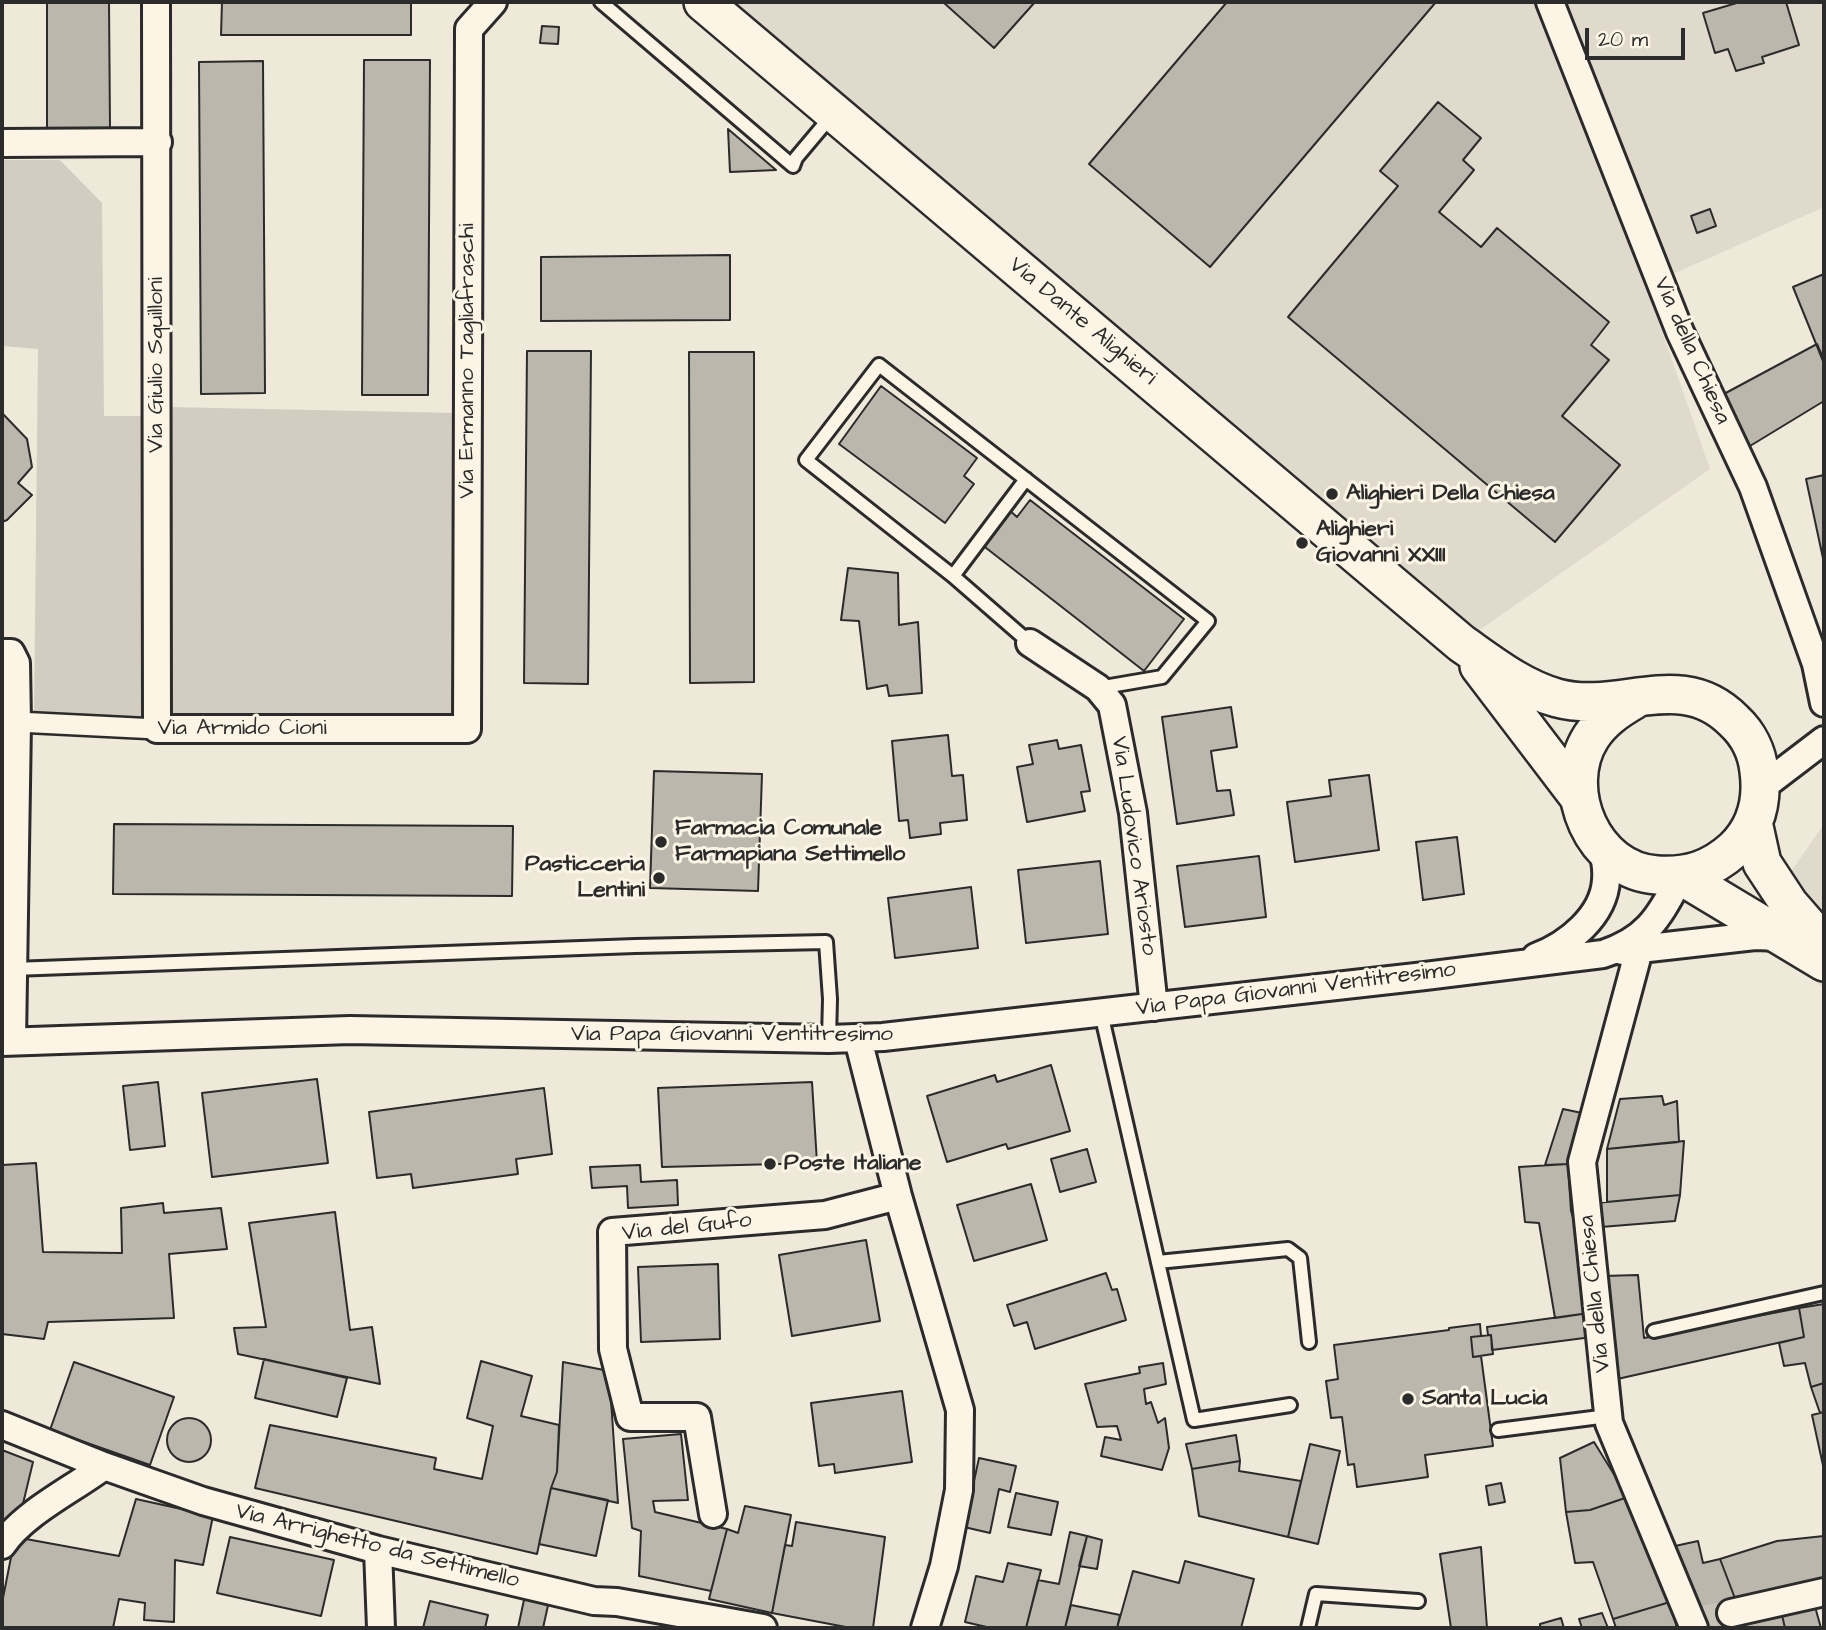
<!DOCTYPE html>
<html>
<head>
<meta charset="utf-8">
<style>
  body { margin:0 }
  #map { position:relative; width:1826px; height:1630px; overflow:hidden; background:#efe9da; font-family:"Architects Daughter",sans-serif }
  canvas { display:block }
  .frame { position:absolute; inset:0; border:4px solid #2b2b2b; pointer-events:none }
  .scale { position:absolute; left:1585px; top:28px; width:100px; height:32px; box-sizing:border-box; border:4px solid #2b2b2b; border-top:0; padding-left:9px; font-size:21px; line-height:24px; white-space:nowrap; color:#2b2b2b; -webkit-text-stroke:5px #fcf5e5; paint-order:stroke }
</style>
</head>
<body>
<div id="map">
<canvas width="1826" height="1630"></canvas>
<div class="frame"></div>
<div class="scale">20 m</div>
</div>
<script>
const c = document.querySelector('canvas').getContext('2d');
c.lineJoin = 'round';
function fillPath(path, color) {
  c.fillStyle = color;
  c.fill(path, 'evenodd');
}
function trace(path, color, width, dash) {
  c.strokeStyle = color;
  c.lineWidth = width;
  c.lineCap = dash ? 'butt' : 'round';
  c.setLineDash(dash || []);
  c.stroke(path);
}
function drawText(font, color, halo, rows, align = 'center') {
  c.font = font + ' "Architects Daughter",sans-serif';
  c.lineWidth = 6;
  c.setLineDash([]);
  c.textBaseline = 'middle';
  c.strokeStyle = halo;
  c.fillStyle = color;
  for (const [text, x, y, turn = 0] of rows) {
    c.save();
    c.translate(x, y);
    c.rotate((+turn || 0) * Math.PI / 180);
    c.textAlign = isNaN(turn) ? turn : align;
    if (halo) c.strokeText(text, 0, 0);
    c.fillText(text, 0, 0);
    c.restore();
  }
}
fillPath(new Path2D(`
  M700,2h1124v209l-2,-3 -176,78 64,183 -249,174z
  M1824,824v164l-73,-59z`), '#e0dacc');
fillPath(new Path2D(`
  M2,160h58l42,43 2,213h42l-2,300 -110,-1 4,-366 -36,-3z
  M167,407l291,6v295l-10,9 -272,-1 -7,-9z`), '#d2cdc0');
const building = new Path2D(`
  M47,2h62l1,126 -63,1z
  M222,2h189v33h-190z
  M943,2h92l-41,46z
  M1227,2h209l-226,265 -121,-103z
  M1740,2h46l13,43 -37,12 2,6 -28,8 -8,-22 -13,4 -12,-40z
  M542,26l17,1 -1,17 -18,-1z
  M364,60h66l-2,335h-66z
  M263,61l2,332 -64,1 -2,-332z
  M1438,102l43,36 -18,22 11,10 -35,42 42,35 16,-19 112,94 -18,23 18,15 -47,56 58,49 -65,77 -267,-225 110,-131 -18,-15z
  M728,129l48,41 -46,2z
  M1710,209l6,17 -19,7 -6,-17z
  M730,255v65l-189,1v-64z
  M1824,274v86l-1,1 -30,-74z
  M1817,344l7,16v41l-74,45 -28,-51z
  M527,351h64l-3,333 -64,-1z
  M689,352h65v330l-64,1z
  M881,386l96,72 -13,18 10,8 -29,39 -106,-79z
  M2,413l25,26 5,28 -14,16 14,12 -25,25 -5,2z
  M1824,475v88l-18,-84z
  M1030,500l154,119 -40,52 -163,-127 27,-35 9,8z
  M848,568l50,5 1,52 19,-3 4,71 -33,3 -2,-11 -20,4 -8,-68 -18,-1z
  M1231,707l6,40 -26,4 6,40 13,-1 4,25 -57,9 -15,-107z
  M948,735l4,41 11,-1 4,45 -27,3 1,11 -31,4 -2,-18 -9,1 -7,-80z
  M1057,740l2,9 22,-4 9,46 -9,1 4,19 -58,11 -10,-55 16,-3 -4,-19z
  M654,771l108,3 -4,117 -108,-3z
  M1369,775l10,75 -84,12 -8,-60 44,-6 -2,-16z
  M114,824l399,2 -1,70 -399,-2z
  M1457,837l7,57 -41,6 -7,-58z
  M1259,856l7,61 -81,10 -8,-61z
  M1100,861l8,73 -82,9 -8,-73z
  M971,887l7,61 -83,10 -7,-60z
  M1051,1065l19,66 -62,18 -2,-5 -59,18 -20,-66 68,-21 2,7z
  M317,1079l11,84 -116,14 -10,-84z
  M158,1082l7,64 -35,4 -7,-64z
  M812,1082l5,81 -155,4 -4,-79z
  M544,1088l8,66 -36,5 2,15 -105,14 -2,-14 -34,4 -8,-66z
  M1662,1096l2,9 13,-4 2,41 -72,7 13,-50z
  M1563,1109l19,4 -14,51 -23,1z
  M1684,1141l-4,54 -73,7v-53z
  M1087,1149l9,33 -36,10 -9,-33z
  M36,1163l7,89 79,1 -1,-45 42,-5 1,10 57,-5 6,41 -58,5 5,64 -126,4 -4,17 -42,-5v-169z
  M1568,1164l3,47 10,30 8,72 -34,5 -16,-95 -14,-1 -6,-55z
  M640,1165l1,17 36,-2 1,25 -50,3 -1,-22 -35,2 -2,-21z
  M1031,1184l16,56 -73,21 -17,-56z
  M1680,1195l-5,26 -74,6 -5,-24z
  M335,1212l15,118 22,-3 8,57 -142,-30 -4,-26 32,-1 -17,-104z
  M866,1240l14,81 -88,15 -13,-81z
  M718,1264l2,75 -79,3 -3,-75z
  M1106,1273l6,17 5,-1 9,31 -91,29 -8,-27 -13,4 -7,-21z
  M1638,1275l6,63 155,-30 5,29 -191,43 -10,-104z
  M1824,1304v79l-13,4 -6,-24 -21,3 -5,-23 25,-6 -5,-29z
  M1589,1313l3,24 -100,13 -1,-15h-3l-1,-8z
  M1480,1324l1,12 -10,1 2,20 8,-1 12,90 -68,9 3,22 -71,10 -3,-23 -6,1 -6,-48 -11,1 -5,-37 12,-2 -4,-34 115,-15v-2z
  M1491,1335l2,19 -20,3 -2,-20z
  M264,1359l83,19 -10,39 -82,-19z
  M481,1361l51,15 -11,40 38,9 -2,47 -6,16 -14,66 -282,-66 15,-63 166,33 -2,11 48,10 11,-53 -26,-8z
  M74,1362l100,35 -24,68 -100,-35z
  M563,1362l46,9 9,132 -67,-15 6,-16z
  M1163,1363l3,21 -22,5 2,15 5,-2 7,21 7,-5 4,30 -7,22 -61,-14 4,-19 16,3 -4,-14 -20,1 -12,-43 55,-11 -1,-6z
  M1824,1383v29l-4,1 -9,-26z
  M902,1391l10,71 -77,11 -1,-9 -15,2 -8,-63z
  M1824,1412v58l-12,-55z
  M167 1440a22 22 0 1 1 44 0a22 22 0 1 1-44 0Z
  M681,1434l7,66 -35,1 2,11 72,17 -16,62 -72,-15 2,-45 -9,-3 -9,-89z
  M1236,1435l4,26 -48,8 -6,-25z
  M1594,1442l21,34 10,22 -35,12 -24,2 -6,-54z
  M1310,1444l30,7 -22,93 -30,-7z
  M2,1450l31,12 -12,50 -19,19z
  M979,1458l37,8 -6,26 -11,-3 -9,44 -26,-6z
  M1240,1461l-1,10 62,10 -13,56 -89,-21 -7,-47z
  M1501,1483l4,19 -16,3 -3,-19z
  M551,1488l57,12 -12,56 -57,-12z
  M1016,1493l42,9 -7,33 -43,-8z
  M1625,1498l45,104 -57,17 -20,-57 -18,1 -9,-51 24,-2z
  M136,1499l77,17 -10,49 -28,-5 -1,62 -30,-2 1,-17 -26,-4 -6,29h-111v-25l13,-66 104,19z
  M745,1506l46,9 -19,98 -63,-14 18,-70 11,4z
  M796,1522l89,15 -12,91h-22l-79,-15 13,-68 7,1z
  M1070,1532l17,4 -22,92h-39l12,-48 21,4z
  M1087,1536l15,4 -5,29 -18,-3z
  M1824,1536v48l-88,17 -16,-42 57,-18z
  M230,1537l104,23 -13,56 -104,-23z
  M1698,1541l5,22 17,-4 16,42 -11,3 9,22 -5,2h-19l-28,-57 -7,-25z
  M1481,1547l6,81h-36l-11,-74z
  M1185,1561l69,18 -13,49h-124l16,-57 46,12z
  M1008,1563l33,7 -15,58h-35l-26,-6 11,-46 27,6z
  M525,1595l24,6 -6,27h-25z
  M430,1601l58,14 -3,13h-62z
  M1670,1602l7,26h-61l-3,-9z
  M1814,1603l7,25h-36l-4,-17z
  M1071,1605l49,10 -3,13h-52z
  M1781,1611l4,17h-56l5,-2z
  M1602,1613l6,15h-26l-3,-9z
  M1561,1618l3,10h-24v-4z`);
fillPath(building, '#bcb7ac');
trace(building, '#2b2b2b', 2);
trace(new Path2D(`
  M1705,1619l26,-6`), '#c8c3b7', 26, [26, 13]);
const service = new Path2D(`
  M601,2l192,164 3,-8 37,-44
  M953,576l73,-97
  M1030,643l-77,-67 -147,-116 73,-95 329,256 -46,56 -64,11
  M13,969l622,-23 191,-4 4,57 -1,40
  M1101,1013l93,407 96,-15
  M1158,1262l130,-13 12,9 9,84
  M1654,1331l170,-38
  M1498,1430l110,-14
  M1308,1628l8,-34 102,7`);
const pedestrian = new Path2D(`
  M17,722l140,7`);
const minor = new Path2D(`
  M156,2l1,727h310l2,-700 24,-27
  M1550,2l130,330 73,155 63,177 8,39
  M2,143l156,-1
  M1030,643l68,45 14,17 21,108 21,194
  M2,653h9l5,10 1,59 -5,319
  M1761,788l63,-48
  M1639,950l-57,212 27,261 85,205
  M1622,951l133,-15 27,1
  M1536,957c32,-12 68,-41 70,-77 1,-11 -1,-22 -4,-32
  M858,1039l40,157 62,214 -1,80 -15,76 -19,62
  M2,1042l348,-12 479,9 54,-2 542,-61 178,-22c46,-15 56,-38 78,-78
  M2,1425l102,41 99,35 175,49 216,51 23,1 146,26
  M713,1514l-16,-97h-67l-17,-68 -1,-117 213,-17 73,-19
  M2,1545c23,-33 70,-55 102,-79
  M378,1550l3,78
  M1731,1613l93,-21`);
const secondary = new Path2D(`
  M703,2l758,641c30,21 60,45 96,55 64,17 124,-31 177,23 14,13 23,31 25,50 4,30 -3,57 -25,78 -23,21 -47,28 -77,26 -64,-4 -99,-86 -66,-138 11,-17 26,-27 43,-37
  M1479,666l99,130
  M1753,822l9,41 27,41 35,40
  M1681,876l143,86`);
trace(service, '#2b2b2b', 18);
trace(pedestrian, '#2b2b2b', 24);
trace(minor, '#2b2b2b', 32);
trace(secondary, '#2b2b2b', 42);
trace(service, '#fcf5e5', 12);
trace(pedestrian, '#fcf5e5', 19);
trace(minor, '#fcf5e5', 26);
trace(secondary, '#fcf5e5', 37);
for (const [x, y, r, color] of [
  [1332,494,7,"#2b2b2b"],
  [1302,543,7,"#2b2b2b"],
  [661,842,7,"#2b2b2b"],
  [659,878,7,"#2b2b2b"],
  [770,1164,7,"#2b2b2b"],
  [1408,1399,7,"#2b2b2b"]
]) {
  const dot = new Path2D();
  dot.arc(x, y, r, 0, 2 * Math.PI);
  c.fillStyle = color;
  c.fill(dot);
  trace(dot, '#fcf5e5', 2.5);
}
drawText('23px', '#2b2b2b', '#fcf5e5', [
  ["Via Dante Alighieri",1082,322,40],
  ["Via della Chiesa",1691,351,66],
  ["Via Ermanno Tagliafraschi",468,361,-90],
  ["Via Giulio Squilloni",157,365,-90],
  ["Via Armido Cioni",242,729],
  ["Via Ludovico Ariosto",1133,846,82],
  ["Via Papa Giovanni Ventitresimo",1296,990,-7],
  ["Via Papa Giovanni Ventitresimo",732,1035],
  ["Via del Gufo",687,1228,-6],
  ["Via della Chiesa",1596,1294,-96],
  ["Via Arrighetto da Settimello",377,1547,14]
]);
drawText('bold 23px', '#2b2b2b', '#fcf5e5', [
  ["Alighieri Della Chiesa",1346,494],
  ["Alighieri",1316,530],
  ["Giovanni XXIII",1316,556],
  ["Farmacia Comunale",675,829],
  ["Farmapiana Settimello",675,855],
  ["Pasticceria",645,865,"right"],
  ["Lentini",645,891,"right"],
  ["Poste Italiane",784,1164],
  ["Santa Lucia",1422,1399]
], 'left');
</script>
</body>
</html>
